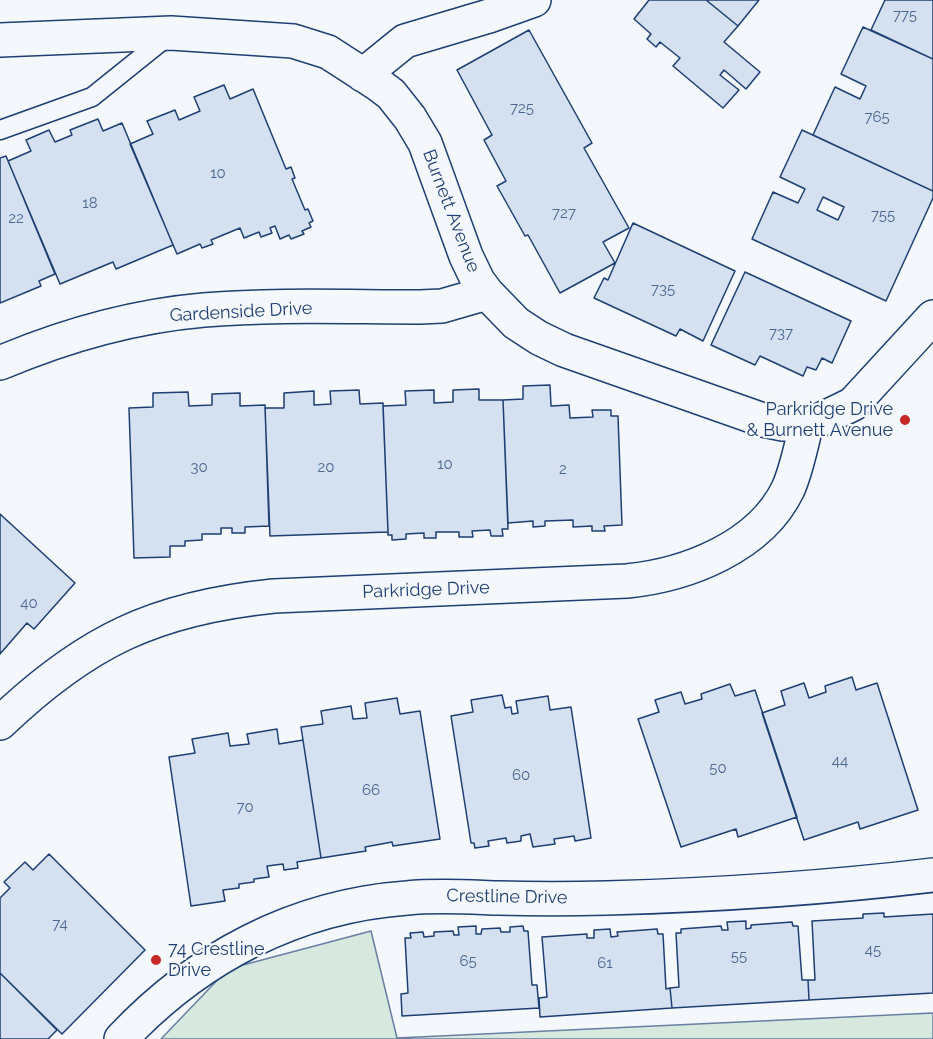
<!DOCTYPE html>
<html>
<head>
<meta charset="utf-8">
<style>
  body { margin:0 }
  canvas { display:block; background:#f4f7fb }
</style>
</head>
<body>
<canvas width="933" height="1039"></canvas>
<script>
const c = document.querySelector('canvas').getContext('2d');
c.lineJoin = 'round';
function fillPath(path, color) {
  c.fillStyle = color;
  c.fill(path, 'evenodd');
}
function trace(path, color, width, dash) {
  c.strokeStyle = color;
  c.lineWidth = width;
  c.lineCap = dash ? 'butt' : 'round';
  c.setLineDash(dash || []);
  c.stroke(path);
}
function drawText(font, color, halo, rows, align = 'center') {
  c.font = font + ' Raleway,sans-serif';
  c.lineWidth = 4.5;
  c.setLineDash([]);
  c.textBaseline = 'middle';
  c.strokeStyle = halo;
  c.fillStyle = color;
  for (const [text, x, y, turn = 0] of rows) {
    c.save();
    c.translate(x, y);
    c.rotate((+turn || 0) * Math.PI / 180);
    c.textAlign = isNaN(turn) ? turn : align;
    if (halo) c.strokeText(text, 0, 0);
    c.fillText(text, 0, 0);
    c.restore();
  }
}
const green = new Path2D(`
  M371,931l26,107 536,-25v26h-772l67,-70z`);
fillPath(green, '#d7e8df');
trace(green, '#687fa3', 1.5);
const building = new Path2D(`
  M649,0h57l32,26 -14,16 36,30 -14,17 -22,-19 -4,5 19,15 -16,18 -50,-42 7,-8 -20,-16 -4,5 -9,-8 4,-5 -17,-15z
  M706,0h53l-21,26z
  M885,0h48v59l-62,-29z
  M863,27l70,32v132l-120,-56 22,-48 25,12 6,-13 -25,-12z
  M529,30l63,113 -8,5 45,80 -26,14 12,21 -55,30 -32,-58 -3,1 -28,-50 9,-5 -22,-41 8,-5 -35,-65z
  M224,85l6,14 23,-10 33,80 5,-2 4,11 -3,1 13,31 3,-1 5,12 -4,2 2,4 -9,4 2,3 -13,5 -2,-4 -9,4 -5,-13 -5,2 2,5 -11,4 -2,-5 -15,6 -4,-10 -29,12 2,4 -11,4 -2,-4 -23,10 -47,-110 23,-10 -6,-13 28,-11 4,10 21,-9 -6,-14z
  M98,119l5,12 19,-8 51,122 -57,24 -3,-7 -53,22 -52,-123 23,-10 -5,-11 23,-10 6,12 17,-7 -2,-5z
  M802,130l131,61v7l-47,103 -134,-62 21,-47 25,11 7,-14 -25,-12zM823,197l21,10 -6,13 -21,-10z
  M6,156l49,118 -16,7 2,5 -41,17v-145z
  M633,223l102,48 -32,70 -23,-12 -4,7 -82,-38 10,-20 4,2z
  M745,272l106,49 -19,42 -10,-5 -6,12 -9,-3 -4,9 -43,-20 -5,9 -44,-20z
  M550,385l1,21 18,-1 1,13 23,-1 -1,-7h19v6h7l4,109 -18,1 1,5h-13v-5l-19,1v-7l-28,1v5l-12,1v-6l-25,2 -5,-123 20,-1v-13z
  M479,389v11h24l5,129h-6l1,7h-12l-1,-6 -18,1 1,6h-14v-5h-23v6h-12v-5l-18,1v5l-14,1v-5h-4v-3l-5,-126 23,-1 -1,-14 29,-1v13l19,-1v-12z
  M359,390l1,14 23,-1 5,129 -118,4 -5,-128h19v-15l30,-2v14l17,-1 -1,-13z
  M188,392l1,14 23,-1v-11l28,-1v13l25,-1 4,121 -24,1v6h-13v-5h-11v6h-19v6l-17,1v5h-15v11l-36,1 -5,-150 24,-1v-14z
  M0,514l75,69 -41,46 -7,-6 -27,31z
  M852,677l4,13 21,-7 41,127 -58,19 -2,-7 -54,18 -42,-127 23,-8 -4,-14 23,-8 5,15 17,-6 -1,-6z
  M730,684l5,12 20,-6 42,127 -59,20 -2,-8 -55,18 -43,-128 21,-7 -4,-12 26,-8 4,12 17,-5 -1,-5z
  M502,695l3,13 6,-1 1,7 6,-1 -2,-12 32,-5 2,14 21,-3 20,131 -16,3 -1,-5 -20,3 1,5 -22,3 -3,-13 -9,2v5l-14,2 -1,-5 -18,3 1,5 -14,2 -1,-5h-3l-20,-127 22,-4 -2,-12z
  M397,698l3,16 20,-3 20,128 -47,7 -1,-4 -27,5 1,4 -45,7 -20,-131 22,-3 -2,-13 30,-5 2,13 14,-1 -2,-15z
  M277,729l2,15 24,-4 18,118 -24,4 1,6 -14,2 -1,-6 -16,2 2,11 -15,2v3l-15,2v4l-16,2 2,11 -34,5 -22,-149 26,-4 -3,-14 36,-6 2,13 19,-2 -2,-10z
  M49,854l96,96 -83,84 -62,-61v-75l10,-10 -6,-6 21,-20 8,8z
  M884,913v4l49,-3v79l-124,7 -1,-20h7l-3,-59 51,-3v-4z
  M746,921v8l5,-1v-3l41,-3 1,4h5l4,54h6l1,20 -137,8 -2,-20 9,-1 -3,-54h5v-4l40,-3 1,4h6l-1,-8z
  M476,926v8h5l1,-5 18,-1 1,4h9v-5l13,-1 1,5h4l4,54h5l2,23 -137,8 -1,-22 7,-1 -3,-55h6l-1,-5 13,-1 1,5 10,-1v-4l19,-1 1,4h5l-1,-8z
  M610,929l1,8 7,-1 -1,-4 40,-3 1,5h5l3,55 4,-1 2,20 -132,9 -1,-19 8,-1 -5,-60 45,-3v4h7v-8z
  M0,973l57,57 -9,9h-48z`);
fillPath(building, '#d5e0f0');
trace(building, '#1d3f73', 1.5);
const lane = new Path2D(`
  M0,130l92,-33 76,-61`);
const street = new Path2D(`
  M0,40l171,-7 122,8 35,11 51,33 12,9 19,24 15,25 41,113 12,25 9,12 29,30 23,15 25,12 199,70 20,4 24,-1 13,-3 33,-16 80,-87
  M363,75l42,-34 84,-25 45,-16
  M0,363c64,-27 134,-47 204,-53 71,-6 144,-3 216,-3l22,-1 45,-13
  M0,723c86,-82 155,-115 274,-127l353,-15c60,-6 133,-34 161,-92 9,-20 13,-44 19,-66
  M121,1039c76,-81 174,-133 286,-141 30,-3 61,-1 91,0 36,1 73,1 109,0 109,-3 218,-10 326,-23`);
trace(lane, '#1d3f73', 21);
trace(street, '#1d3f73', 36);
trace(lane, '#f4f7fb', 18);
trace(street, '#f4f7fb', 33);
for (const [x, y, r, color] of [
  [905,420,6,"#c62828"],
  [156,960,6,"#c62828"]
]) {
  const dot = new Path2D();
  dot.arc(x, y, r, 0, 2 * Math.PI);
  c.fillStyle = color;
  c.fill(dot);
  trace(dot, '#f4f7fb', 2);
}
drawText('15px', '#4b6792', null, [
  ["775",905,15],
  ["725",522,108],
  ["765",877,117],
  ["10",218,173],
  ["18",90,203],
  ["727",564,213],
  ["755",883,215],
  ["22",16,218],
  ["735",663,289],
  ["737",781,333],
  ["10",445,464],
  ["30",199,467],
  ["20",326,467],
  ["2",563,469],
  ["40",29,603],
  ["44",840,761],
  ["50",718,768],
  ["60",521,775],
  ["66",371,790],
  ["70",245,807],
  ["74",60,924],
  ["45",873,950],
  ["55",739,956],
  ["65",468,961],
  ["61",605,963]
]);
drawText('18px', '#1d3f73', '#f4f7fb', [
  ["Burnett Avenue",451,211,69],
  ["Gardenside Drive",241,312,-3],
  ["Parkridge Drive",426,590,-2],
  ["Crestline Drive",507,897,1]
]);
drawText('18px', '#1d3f73', '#f4f7fb', [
  ["Parkridge Drive",893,410],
  ["& Burnett Avenue",893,431],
  ["74 Crestline",168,950,"left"],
  ["Drive",168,971,"left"]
], 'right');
</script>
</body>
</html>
